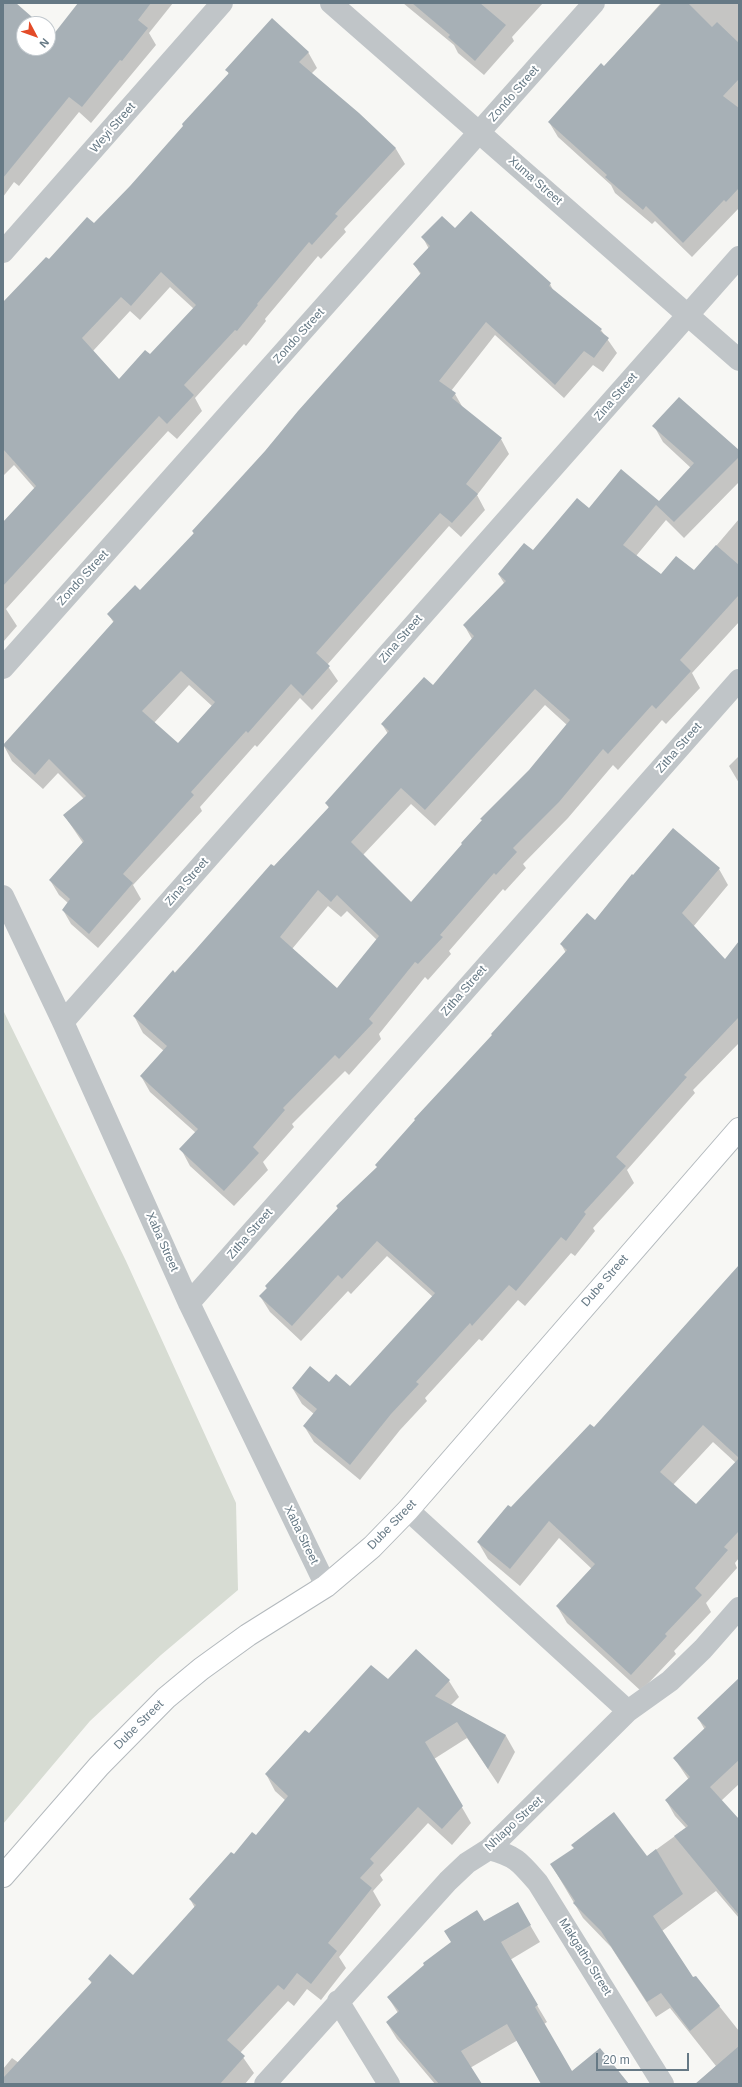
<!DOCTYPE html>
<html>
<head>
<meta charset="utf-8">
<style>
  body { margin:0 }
  #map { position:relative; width:742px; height:2087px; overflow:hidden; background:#f7f7f4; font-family:Helvetica,sans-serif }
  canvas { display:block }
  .frame { position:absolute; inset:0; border:4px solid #667985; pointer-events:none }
  .north { position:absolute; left:16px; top:16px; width:40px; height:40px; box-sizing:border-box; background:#fff; border:1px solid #c2c9ce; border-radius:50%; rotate:131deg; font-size:11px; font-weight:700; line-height:16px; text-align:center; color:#667985 }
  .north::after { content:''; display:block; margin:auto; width:14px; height:18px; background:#e34b28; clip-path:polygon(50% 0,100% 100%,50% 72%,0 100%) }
  .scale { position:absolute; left:596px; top:2053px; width:93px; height:18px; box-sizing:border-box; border:2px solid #667985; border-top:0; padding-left:5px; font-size:12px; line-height:14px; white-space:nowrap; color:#667985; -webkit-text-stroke:3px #fff; paint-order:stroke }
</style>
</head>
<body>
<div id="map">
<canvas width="742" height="2087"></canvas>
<div class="frame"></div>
<div class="north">N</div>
<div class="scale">20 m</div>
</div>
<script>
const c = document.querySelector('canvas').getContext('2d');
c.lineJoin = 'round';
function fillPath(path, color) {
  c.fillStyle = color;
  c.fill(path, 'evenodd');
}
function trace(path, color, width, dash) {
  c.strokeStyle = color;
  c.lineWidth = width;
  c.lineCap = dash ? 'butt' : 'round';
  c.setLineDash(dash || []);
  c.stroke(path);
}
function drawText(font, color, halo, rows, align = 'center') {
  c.font = font + ' Helvetica,sans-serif';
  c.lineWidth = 4;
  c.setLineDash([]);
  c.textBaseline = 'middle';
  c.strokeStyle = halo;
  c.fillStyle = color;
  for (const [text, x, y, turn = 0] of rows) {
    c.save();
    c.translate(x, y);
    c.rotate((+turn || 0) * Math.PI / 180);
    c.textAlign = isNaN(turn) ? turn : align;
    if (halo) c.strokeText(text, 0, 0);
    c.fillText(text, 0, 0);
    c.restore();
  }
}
fillPath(new Path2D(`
  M3,1010l123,251 110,242 2,87 -77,65 -71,66 -87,103z`), '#d7dcd3');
fillPath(new Path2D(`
  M3,3h11l24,21h-14v24h24v-16l5,5 26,-34h94l-24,30 7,12 -65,78 -12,-11 -60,74 -5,-4 -11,15z
  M403,3h140l-31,34 2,4 -30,34 -26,-22 -4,-8z
  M661,3h78v205l-47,49 -37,-36 -3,3 -37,-31 -4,-8 -53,-48 -9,-15 55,-55z
  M308,52l9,16 -6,6 48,40 37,35 9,15 -61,65 2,3 -25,27 -3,-3 -53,63 1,2 -20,25 -2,-2 -49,54 7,13 -25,28 -9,-8 -162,178 11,17 -14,16v-119l32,-34 -21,-24 -11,11v-146l46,-69 45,-36 36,-38 99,-112 -2,-5zM170,287l24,22 -44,47 -31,24 -26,-29 37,-40 10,9z
  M455,230l95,54 4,8 47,38 16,23 -14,19 -10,-7 -29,33 -69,-63 -44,56 4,3 8,14 38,31 8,15 -32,41 8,15 -24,27 -12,-11 -122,139 11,16 -26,29 -12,-12 -43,49 -2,-2 -55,62 2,4 -69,74 8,14 -43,49 -27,-24 -8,-14 5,-7 -9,-8 -9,-15 33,-37 -19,-28 20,-16 -26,-26 -15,16 -31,-28 -8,-15 110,-123 -6,-9 32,-23 54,-57 -1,-2 73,-80 155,-177 -7,-11 15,-15 -6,-11zM189,685l23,21 -34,38 -24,-21z
  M654,426l85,25v31l-55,56 -18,-18 -30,36 25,19 33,-3 45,-53v103l-47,51 8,15 -34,36 -4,-4 -44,50 -5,-5 -45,53 -45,46 3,4 -21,23 -2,-2 -54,62 2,3 -23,26 -3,-3 -46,57 2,5 -32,36 -4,-4 -53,53 2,3 -31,35 5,8 -34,36 -44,-40 -9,-17 15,-16 -46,-41 -9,-16 23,-25 -21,-18 -9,-17 195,-208 -3,-5 62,-69 -6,-10 52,-38 38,-47 -8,-14 40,-42 -5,-8 34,-23 56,-43 70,-7 32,-34 -28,-26zM545,705l22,20 -37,45 -118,133 -49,-48 48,-51 24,22zM328,906l13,11 6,-6 30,29 -40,50 -45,-41z
  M739,756v27l-10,-17z
  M719,869l9,16 -35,42 32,33 14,-14v97l-46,47 2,3 -68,77 7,13 -41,45 2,3 -20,25 -4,-3 -46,53 -7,-6 -36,41 -3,-2 -54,59 2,3 -27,29 -40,50 -46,-38 -10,-16 10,-12 -12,-10 -9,-15 37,-6 20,4 83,-90 -46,-41 -36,38 -3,-3 -47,50 -31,-29 -10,-16 7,-7 -1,-3 72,-77 -1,-2 41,-39 188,-215 -5,-9 34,-22 38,-46z
  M739,1267v291l-4,5 2,5 -31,35 5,9 -37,39 2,3 -35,37 -74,-68 -10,-17 35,-37 -33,-31 -39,48 -32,-27 -10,-17 116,-113zM713,1442l23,21 -39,43 -24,-21z
  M388,1681h61l10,16 -8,8 55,31 9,16 -17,32 -31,-46 -33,21 37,64 -19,22 -24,-22 -48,52 3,5 -10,11 8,14 -42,52 7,11 -25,32 -14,-11 -13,17 -6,-5 -48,52 14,20 -9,11h-242v-15l9,-11 7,5 73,-79 -3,-5 44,-3 62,-68 -5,-9 66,-63 30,-35 -11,-10 -9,-17 43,-40z
  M739,1692v92l-18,17 18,19v98l-23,-27 -54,40 31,48 3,-2 43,54v53h-43l20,-18 -46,-58 -14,9 -45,-70 -28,-29 -32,-54 24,-15 71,8 40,-29 -11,-12 -9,-16 23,-20 -15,-22 31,-28 -7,-12z
  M517,1903l23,39 -30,18 37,62 -3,2 28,48 55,12h-84l-25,-44 -48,28 11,16h-46l-38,-45 -10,-16 11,-10 -10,-16 96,-74z`), '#0003');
fillPath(new Path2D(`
  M3,3h13l24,21h-16v24h24v-17l5,4 25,-32h73l-13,17 10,8 -26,33 -2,-1 -38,47 -13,-10 -66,81z
  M412,3h68l26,22 -31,36 -27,-24 2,-2z
  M662,3h26l24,24 5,-5 22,21v36l-16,17 16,12v80l-13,14 -2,-2 -41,43 -37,-37 -3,4 -38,-33 2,-2 -59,-53 53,-59 3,3z
  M272,18l37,34 -10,10 60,51 37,35 -61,66 3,2 -26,29 -3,-3 -52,62 1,1 -21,26 -2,-1 -51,55 10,10 -27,29 -8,-8 -156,170v-64l33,-36 -33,-37v-147l43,-45 3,2 38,-42 7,6 36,-37 53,-60 -1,-2 47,-51 -4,-3zM161,272l35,33 -46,49 -5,-4 -26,29 -37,-41 39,-41 10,9z
  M471,211l80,72 -2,3 53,43 -2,2 9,7 -15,20 -10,-7 -29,34 -69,-63 -47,59 17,12 -4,5 50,40 -36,46 12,10 -26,29 -12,-10 -124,140 14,13 -27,30 -12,-12 -43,49 -2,-2 -55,61 3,3 -71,79 10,9 -44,51 -27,-24 8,-11 -21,-19 35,-39 -21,-26 23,-19 -37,-37 -14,16 -32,-30 111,-124 -7,-7 28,-29 5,5 54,-57 -2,-2 73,-80 33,-40 123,-138 -8,-9 17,-18 -9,-9 21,-21 13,12zM181,671l34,31 -37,41 -36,-32z
  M679,397l60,53v7l-65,65 -18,-17 -33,40 38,29 15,-18 18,14 22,-25 23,20v30l-59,65 11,11 -35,38 -4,-4 -44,49 -5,-5 -44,53 -46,46 4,4 -21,23 -2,-2 -54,62 3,2 -25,27 -3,-2 -46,57 4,4 -34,36 -4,-4 -52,53 2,2 -32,37 6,6 -35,38 -45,-42 19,-20 -58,-53 27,-30 -34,-30 40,-46 2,3 96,-109 3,2 55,-59 -4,-4 64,-72 -8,-7 43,-47 9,8 41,-49 -11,-11 43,-44 -8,-7 26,-31 9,7 44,-52 12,10 32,-39 38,32 35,-38 -42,-37zM535,689l35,31 -41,50 -49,49 2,1 -21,23 1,1 -51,58 -60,-60 50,-54 24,22zM318,890l13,12 6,-7 42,41 -42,52 -57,-51z
  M673,828l47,40 -38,45 43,46 14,-18v76l-55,58 3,2 -71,80 10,9 -42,46 2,2 -20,27 -5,-4 -45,54 -7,-6 -37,41 -2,-3 -54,59 3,2 -28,30 -41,51 -47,-39 14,-17 -25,-21 18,-22 19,16 7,-8 14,12 85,-93 -58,-52 -35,38 -4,-4 -46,51 -33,-30 8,-8 -2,-2 73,-78 -2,-2 41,-39 -2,-2 40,-45 -1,-1 78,-84 -1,-1 76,-84 -7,-6 27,-31 8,7 37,-46 1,1z
  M739,1265v266l-15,16 4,3 -33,38 7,7 -37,39 2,2 -36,39 -75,-69 39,-42 -46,-43 -39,48 -33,-27 31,-37 3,2 79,-83 4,3zM703,1425l36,33 -43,46 -36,-32z
  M416,1649l34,31 -15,16 71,39 -18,34 -31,-47 -32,20 38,64 -21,23 -24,-22 -48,52 4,4 -14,15 12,10 -44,55 9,8 -26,33 -14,-11 -13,17 -6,-5 -51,55 18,16 -25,28h-217v-6l89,-96 -4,-3 22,-25 23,21 63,-70 -7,-6 42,-47 3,2 18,-22 4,3 32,-39 -23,-22 40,-44 4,3 62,-68 17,14z
  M739,1678v82l-29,27 29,32v96l-65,-79 14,-10 -23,-26 25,-23 -17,-19 33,-31 -9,-9z
  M614,1812l33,44 9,-7 27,45 -30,22 40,61 3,-1 24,30 -30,25 -29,-38 -14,9 -46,-71 -28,-28 2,-2 -25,-37 24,-16 -3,-3z
  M518,1902l13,23 -30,17 37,63 -3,2 37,64 28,-23 29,36h-88l-34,-60 -46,27 21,33h-43l-53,-62 13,-11 -12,-14 37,-32 -1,-2 28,-21 -7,-11 33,-21 7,11z
  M739,2046v38h-44z`), '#a7b0b6');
const secondary = new Path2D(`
  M3,1876l96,-110 67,-68 35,-29 47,-34 78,-49 46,-39 36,-37 331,-381`);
trace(secondary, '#b3b9bd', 24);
trace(new Path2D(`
  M331,3l408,357
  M3,252l219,-249
  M3,668l591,-665
  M3,896l60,126 126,281 137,283
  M63,1022l676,-765
  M189,1303l550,-623
  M408,1510l220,201
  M489,1849c27,7 31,13 49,34l125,201
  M338,2001l51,83
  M265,2084l183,-203 19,-18 22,-14 139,-138 42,-30 33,-32 36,-41`), '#c0c5c8', 22);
trace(secondary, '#fff', 22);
drawText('12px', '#667985', '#fff', [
  ["Zondo Street",514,94,-49],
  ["Weyi Street",113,128,-49],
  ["Xuma Street",535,181,41],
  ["Zondo Street",299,336,-48],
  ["Zina Street",616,397,-49],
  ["Zondo Street",83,578,-48],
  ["Zina Street",401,639,-49],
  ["Zitha Street",679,748,-49],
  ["Zina Street",187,882,-49],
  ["Zitha Street",464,991,-49],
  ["Zitha Street",250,1234,-49],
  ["Xaba Street",162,1242,66],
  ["Dube Street",605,1281,-49],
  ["Dube Street",392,1525,-46],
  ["Xaba Street",301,1535,64],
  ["Dube Street",139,1725,-45],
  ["Nhlapo Street",514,1824,-43],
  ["Makgatho Street",585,1957,58]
]);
</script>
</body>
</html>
